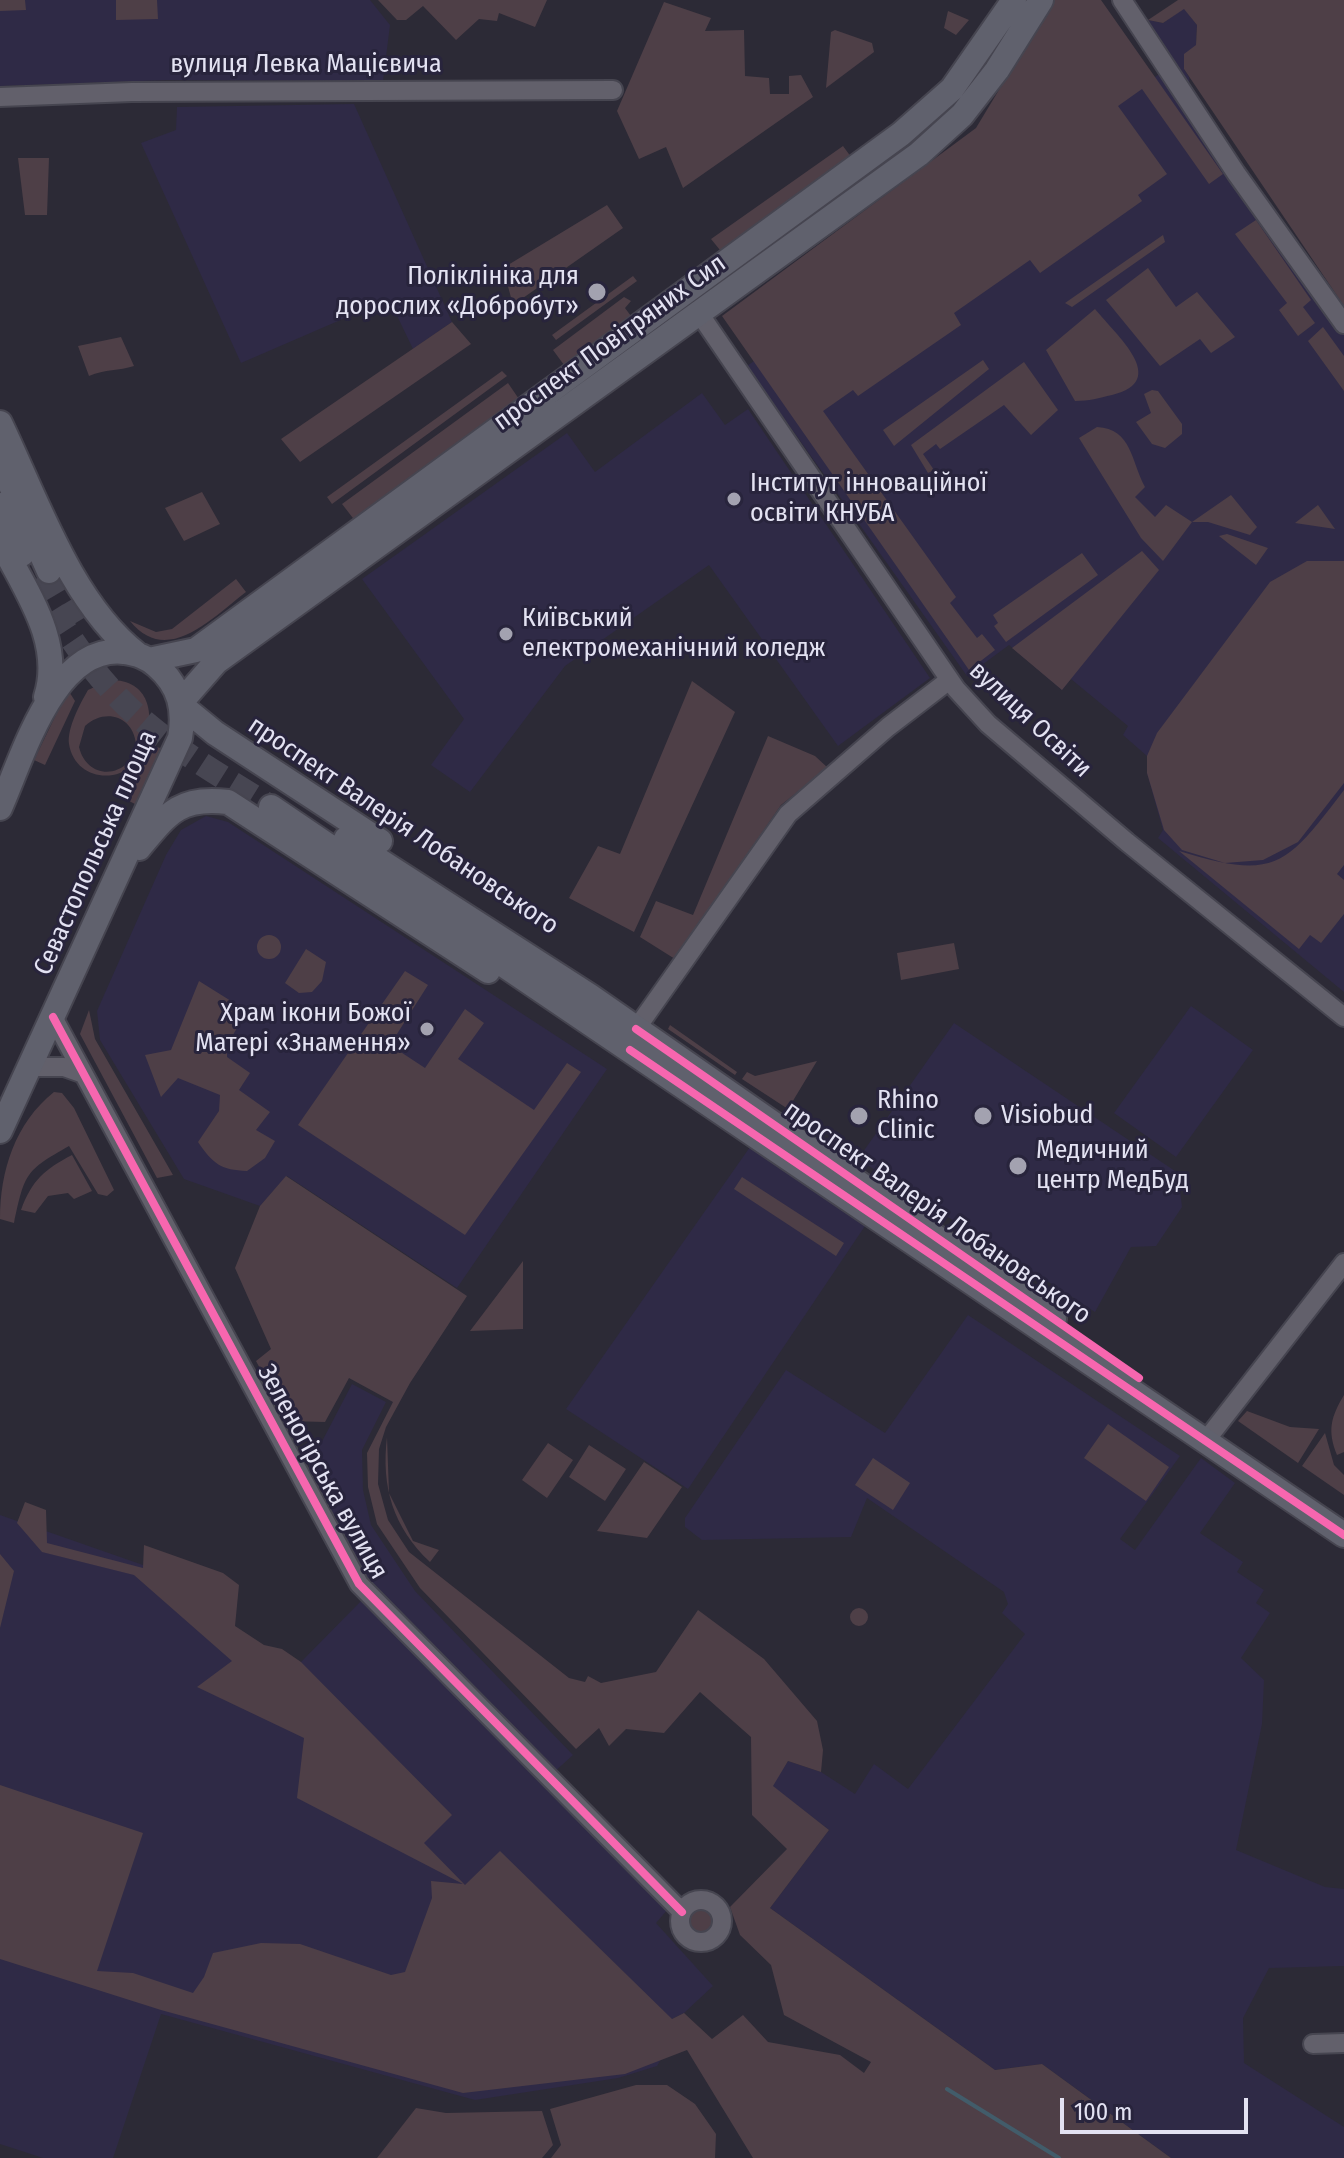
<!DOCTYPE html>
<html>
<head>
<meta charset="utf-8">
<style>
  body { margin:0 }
  #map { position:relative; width:1344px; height:2158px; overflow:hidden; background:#2c2a36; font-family:"Fira Sans Condensed",sans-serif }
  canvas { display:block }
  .scale { position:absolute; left:1060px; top:2098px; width:188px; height:36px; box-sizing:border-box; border:4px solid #e3e2f2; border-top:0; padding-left:10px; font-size:24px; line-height:28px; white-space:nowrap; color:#e3e2f2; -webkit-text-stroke:6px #28243c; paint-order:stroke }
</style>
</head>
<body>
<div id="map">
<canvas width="1344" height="2158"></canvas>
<div class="scale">100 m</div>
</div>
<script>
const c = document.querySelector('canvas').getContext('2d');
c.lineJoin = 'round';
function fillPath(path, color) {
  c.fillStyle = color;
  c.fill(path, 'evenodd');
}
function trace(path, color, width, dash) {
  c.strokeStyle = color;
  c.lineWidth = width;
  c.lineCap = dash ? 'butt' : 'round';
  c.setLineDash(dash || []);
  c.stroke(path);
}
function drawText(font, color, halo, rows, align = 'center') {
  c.font = font + ' "Fira Sans Condensed",sans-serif';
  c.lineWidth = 6;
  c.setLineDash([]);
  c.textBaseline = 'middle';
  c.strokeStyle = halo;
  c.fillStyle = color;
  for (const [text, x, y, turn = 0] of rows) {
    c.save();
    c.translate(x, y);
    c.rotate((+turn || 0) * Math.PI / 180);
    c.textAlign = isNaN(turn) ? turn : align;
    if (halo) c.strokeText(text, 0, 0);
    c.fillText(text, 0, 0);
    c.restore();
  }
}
fillPath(new Path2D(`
  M0,0h370l20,25 -7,56 -216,-1 -167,6z
  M1184,8l13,17 -1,20 -12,24 5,8 1,18 -45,-65 3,-10 15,3z
  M1162,72l182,263v657l-186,-154 5,-8 -16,-57v-17l-24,-21 5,-9 -57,-47 -9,11 -53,-45 -42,31 -220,-310z
  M354,104l98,218 -39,27 -24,-50 -148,64 -100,-220 35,-13 1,-23z
  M702,393l23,32 23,-16 182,269 -92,68 -129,-181 -144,101 -95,126 -39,-27 33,-46 -102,-140 205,-146 28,39z
  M206,816l22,6 379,247 -150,219 -170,-112 -27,30 -76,-27 -84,-139 -3,-29 69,-156 15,-25z
  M1191,1006l62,44 -77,107 -62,-44z
  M954,1023l224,150 4,34 -26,39 -25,1 -36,65 -237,-153z
  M750,1147l117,76 -179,266 -122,-80z
  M968,1315l212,141 -60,83 15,11 66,-92 34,25 -35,50 43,29 -6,10 27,18 -8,13 14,10 -29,45 23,22 -2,44 -26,126 89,37 19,2v77l-75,2 -26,50 1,45 100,64v31h-173l-129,-94 -47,6 -225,-162 59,-78 -57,-44 16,-25 33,11 34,22 19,-30 34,25 117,-155 -23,-21 6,-9 -4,-12 -137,-94 -16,39 -149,3 -17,-13v-9l101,-148 99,63z
  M352,1384l34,18 -24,48 1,40 8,35 44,66 158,164 -21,19 -192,-199 -55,-101z
  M0,1515l223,78 4,38 74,31 62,-63 305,310 -12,14 57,63 -29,27 -12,6 5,12 -20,35 -39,12 -143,22 -314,-86 -48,144h-70l-43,-14z`), '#2f2a46');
fillPath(new Path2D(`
  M0,0h25l1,10 -26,1z
  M116,0h41l1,19 -42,1z
  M378,0h169l-12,27 -36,-14 -2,8 -18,-2 -23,21 -33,-34 -17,14h-9z
  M1053,0h48l122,174 -14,10 -67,-95 -24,17 49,68 -29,21 4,6 -102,72 -10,-13 -76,53 7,12 -103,71 -5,-6 -30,21 133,186 -6,6 27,35 5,-4 13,16 -26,20 -247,-354 254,-188z
  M1178,0h166v306l-160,-237v-15l12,-9 1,-20 -13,-16 -21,14 -15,-3z
  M664,2l47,16 -6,13 39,-1 1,46 24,2 1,16h19v-18l12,-1 12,22 -130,91 -17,-41 -27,12 -22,-48z
  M948,11l21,9 -13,15 -12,-7z
  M835,30l37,13 2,9 -48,36 5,-56z
  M843,146l11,15 -130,94 -13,-16z
  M18,158h31l-2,57h-22z
  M607,205l16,23 -110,77 -10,-37z
  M1256,220l55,80 -8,7 12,16 -17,13 -19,-26 8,-7 -52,-69z
  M1163,235l2,7 -93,65 -7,-4z
  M1148,268l28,39 21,-15 38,45 -24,16 -11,-14 -40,27 -54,-66z
  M633,276l4,5 -81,59 -4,-5z
  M624,297l7,4 -6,7 9,12 -67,49 -14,-19z
  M1095,309c21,26 76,72 17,86 -13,3 -23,6 -37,6l-29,-51z
  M452,322l19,22 -171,118 -19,-23z
  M1323,327l21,29v35l-36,-50z
  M121,337l13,29c-15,5 -29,3 -45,10l-11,-30z
  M983,360l6,9 -95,77 -11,-16z
  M1024,362l34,48 -27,25 -27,-30 -64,44 -4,-5 -13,10 11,16 -6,3 -17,-28z
  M502,371l5,5 -175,128 -5,-7z
  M508,383l13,19 -165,120 -14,-18z
  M1152,390l6,1 24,33v10l-17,14 -13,-4 -16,-22 15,-9 -7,-19z
  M1097,427c35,2 34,34 48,60l-10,10 20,20 11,-12 26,17 39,-27 26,32 -7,8 -42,-13h-16l-29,39 -22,-23 -62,-100z
  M202,492l18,32 -36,17 -19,-33z
  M1318,505l17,24 -40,-6z
  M1227,534l41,14 -12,17 -37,-29z
  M1142,551l17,19 -97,120 -50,-42z
  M1082,553l16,22 -92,67 -12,-16 4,-3 -5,-8z
  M1307,561h37v222l-46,59 -35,18 -38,3 -43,-13 -18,-20 -17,-57v-17l10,-23 113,-151z
  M236,579l10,13c-34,26 -79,75 -116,29l26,11 16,-3z
  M110,680c40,0 45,34 35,65l-9,-1c-3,-29 -32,-36 -51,-18l-6,21c6,25 31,33 50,15l4,3c-22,20 -59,11 -64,-21 -2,-16 11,-40 19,-54z
  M692,681l43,31 -101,220 -65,-34 29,-52 22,8z
  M68,690l7,11 -30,64 -11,-5z
  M768,736l47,20 13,12 -47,37 -106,154 -35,-22 16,-36 37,14z
  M151,746l10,2 -26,56 -8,-4z
  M1344,790v75l-7,9 7,6v34l-23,29 -11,-8 -11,14 -120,-98c97,30 107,15 165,-61z
  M257 947a12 12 0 1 1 24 0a12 12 0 1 1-24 0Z
  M954,943l5,26 -58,11 -4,-27z
  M306,949l20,13 -4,19 -10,11 -13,1 -14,-10z
  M405,971l23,14 -38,60 35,23 40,-59 19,14 -26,36 76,51 33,-47 14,9 -116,163 -167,-110z
  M199,981l48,30 -20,34v12l23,16 -11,17 31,22 -14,18 19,11 -10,17 -18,13c-26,-1 -34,-7 -49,-29l21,-31 1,-16 -42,-17 -17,19 -16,-42 26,-5z
  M89,1010l6,29 78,136 -16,3 -77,-144z
  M670,1025l67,47 -2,3 -67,-46z
  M817,1061l-29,48 -46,-30 5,-7 8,4z
  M54,1092l8,1 12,15 40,82 -7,6 -9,-2 -29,-48c-44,25 -44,27 -55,77l-14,-4c0,-48 15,-96 54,-127z
  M72,1155l20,36 -18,8 -6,-6 -20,3 -13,17 -14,-3c11,-30 24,-41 51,-55z
  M286,1176l181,120 -57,87 -24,44 -7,22 -1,35 10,36 21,32 160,126 16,4 3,-6 13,7 55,-11 42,-62 66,49 53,62 6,29 -2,22 -33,-11 -15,25 56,44 -59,78 225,162 47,-6 129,94h-418l-66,-108 -62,24 -162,19 -302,-83 -161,-51v-174l143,48 -46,138 36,2 60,20 11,-16 9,-24 48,-10 39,1 91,31 14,-3 27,-74 -1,-17 32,3 -166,-86 7,-60 -107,-51 35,-26 -98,-86 -92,-23 -25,-29 8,-21 21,8 1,33 96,25 1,-23 79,28 16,12 -4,41 29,19 18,4 19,13 151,153 -28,28 41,42 35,-34 172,168 12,-6 28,26 31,-24 25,27 72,13 24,18 7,-11 -87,-47 -13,-50 -31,-30 -10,-28 57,-58 -35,-34 -1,-78 -51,-45 -36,41 -38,-4 -17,17 -10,-18 -23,21 -156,-161 -43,-64 -9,-37 -1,-34 26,-51 -44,-24 -24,44 -37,-1 -32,-60 15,-12 -36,-81 25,-62z
  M742,1177l102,66 -8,13 -102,-67z
  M523,1261v68l-53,2z
  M1344,1395v57l-7,3c-10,-25 -6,-38 7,-60z
  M1247,1411l43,16 29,2 -21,34 -60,-42z
  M1108,1424l61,43 -23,34 -62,-43z
  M1325,1433l9,32 10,10v20l-42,-29z
  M387,1437l2,56 24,48 26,9 -9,12c-37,-35 -49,-75 -43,-125z
  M548,1443l25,17 -26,38 -25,-18z
  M589,1445l37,24 -21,32 -36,-24z
  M873,1458l37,25 -17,27 -38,-25z
  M644,1462l38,25 -35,51 -50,-7z
  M0,1554l14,17 -14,57z
  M850 1617a9 9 0 1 1 18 0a9 9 0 1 1-18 0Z
  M685 1922a17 17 0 1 1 34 0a17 17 0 1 1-34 0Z
  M636,2085h31l28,19 21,30 -1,24h-164l10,-13 -11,-36z
  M416,2108l30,5 96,-2 11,34 -11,13h-165z`), '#4e3f47');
trace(new Path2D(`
  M947,2089l112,69`), '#425c6a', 4);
trace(new Path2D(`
  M49,571l30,50
  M34,580c25,40 49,81 82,115 43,46 102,79 155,112`), '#474652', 24, [24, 12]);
const minor = new Path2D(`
  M1122,0l114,173 108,151
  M0,97l132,-5 481,-2
  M699,313l257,376 32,35 139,118 217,175
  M53,1017l306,567 323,328
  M636,1029l152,-215 100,-87 60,-46
  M30,1067h34l17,6
  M1207,1439l137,-176
  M680 1921a21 21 0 1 1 42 0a21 21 0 1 1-42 0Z
  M1313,2044l31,-1`);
const major = new Path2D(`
  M0,423c36,75 71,180 137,231
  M0,461l49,110
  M0,505l22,49
  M0,540c24,49 64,101 46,157
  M149,660l47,-10 705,-516 51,-45 62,-89
  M181,702l35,-40 703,-508 43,-39 35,-45 44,-70
  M182,706l33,27 165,108
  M271,807l1073,728
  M0,808c23,-51 54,-164 124,-156 13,2 23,5 33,14 23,20 28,44 23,72l-180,393
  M346,839l244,157 464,323
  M139,848c29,-35 41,-52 89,-46l260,169`);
trace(minor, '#464550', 22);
trace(major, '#464550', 28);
trace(minor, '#62606b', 18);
trace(major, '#60616d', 24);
trace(new Path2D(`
  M53,1017l306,567 323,328
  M636,1029l503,349
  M630,1050l714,485`), '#f766af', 8);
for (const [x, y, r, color] of [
  [597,292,10,"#a3a2b0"],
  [734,499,8,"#a3a2b0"],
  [506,634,8,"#a3a2b0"],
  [427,1029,8,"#a3a2b0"],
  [859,1116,10,"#a3a2b0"],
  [983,1116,10,"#a3a2b0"],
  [1018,1166,10,"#a3a2b0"]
]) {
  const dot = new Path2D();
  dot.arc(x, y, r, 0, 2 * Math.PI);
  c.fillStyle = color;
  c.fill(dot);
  trace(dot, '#28243c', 3);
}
drawText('26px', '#e3e2f2', '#28243c', [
  ["вулиця Левка Мацієвича",306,65],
  ["проспект Повітряних Сил",610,343,-36],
  ["вулиця Освіти",1030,720,43],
  ["проспект Валерія Лобановського",403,826,34],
  ["Севастопольська площа",96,853,-66],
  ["проспект Валерія Лобановського",937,1213,35],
  ["Зеленогірська вулиця",322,1472,61]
]);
drawText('26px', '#e3e2f2', '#28243c', [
  ["Поліклініка для",579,277,"right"],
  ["дорослих «Добробут»",579,307,"right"],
  ["Інститут інноваційної",750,484],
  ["освіти КНУБА",750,514],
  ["Київський",522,619],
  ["електромеханічний коледж",522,649],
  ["Храм ікони Божої",411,1014,"right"],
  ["Матері «Знамення»",411,1044,"right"],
  ["Rhino",877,1101],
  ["Clinic",877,1131],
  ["Visiobud",1001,1116],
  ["Медичний",1036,1151],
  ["центр МедБуд",1036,1181]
], 'left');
</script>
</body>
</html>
